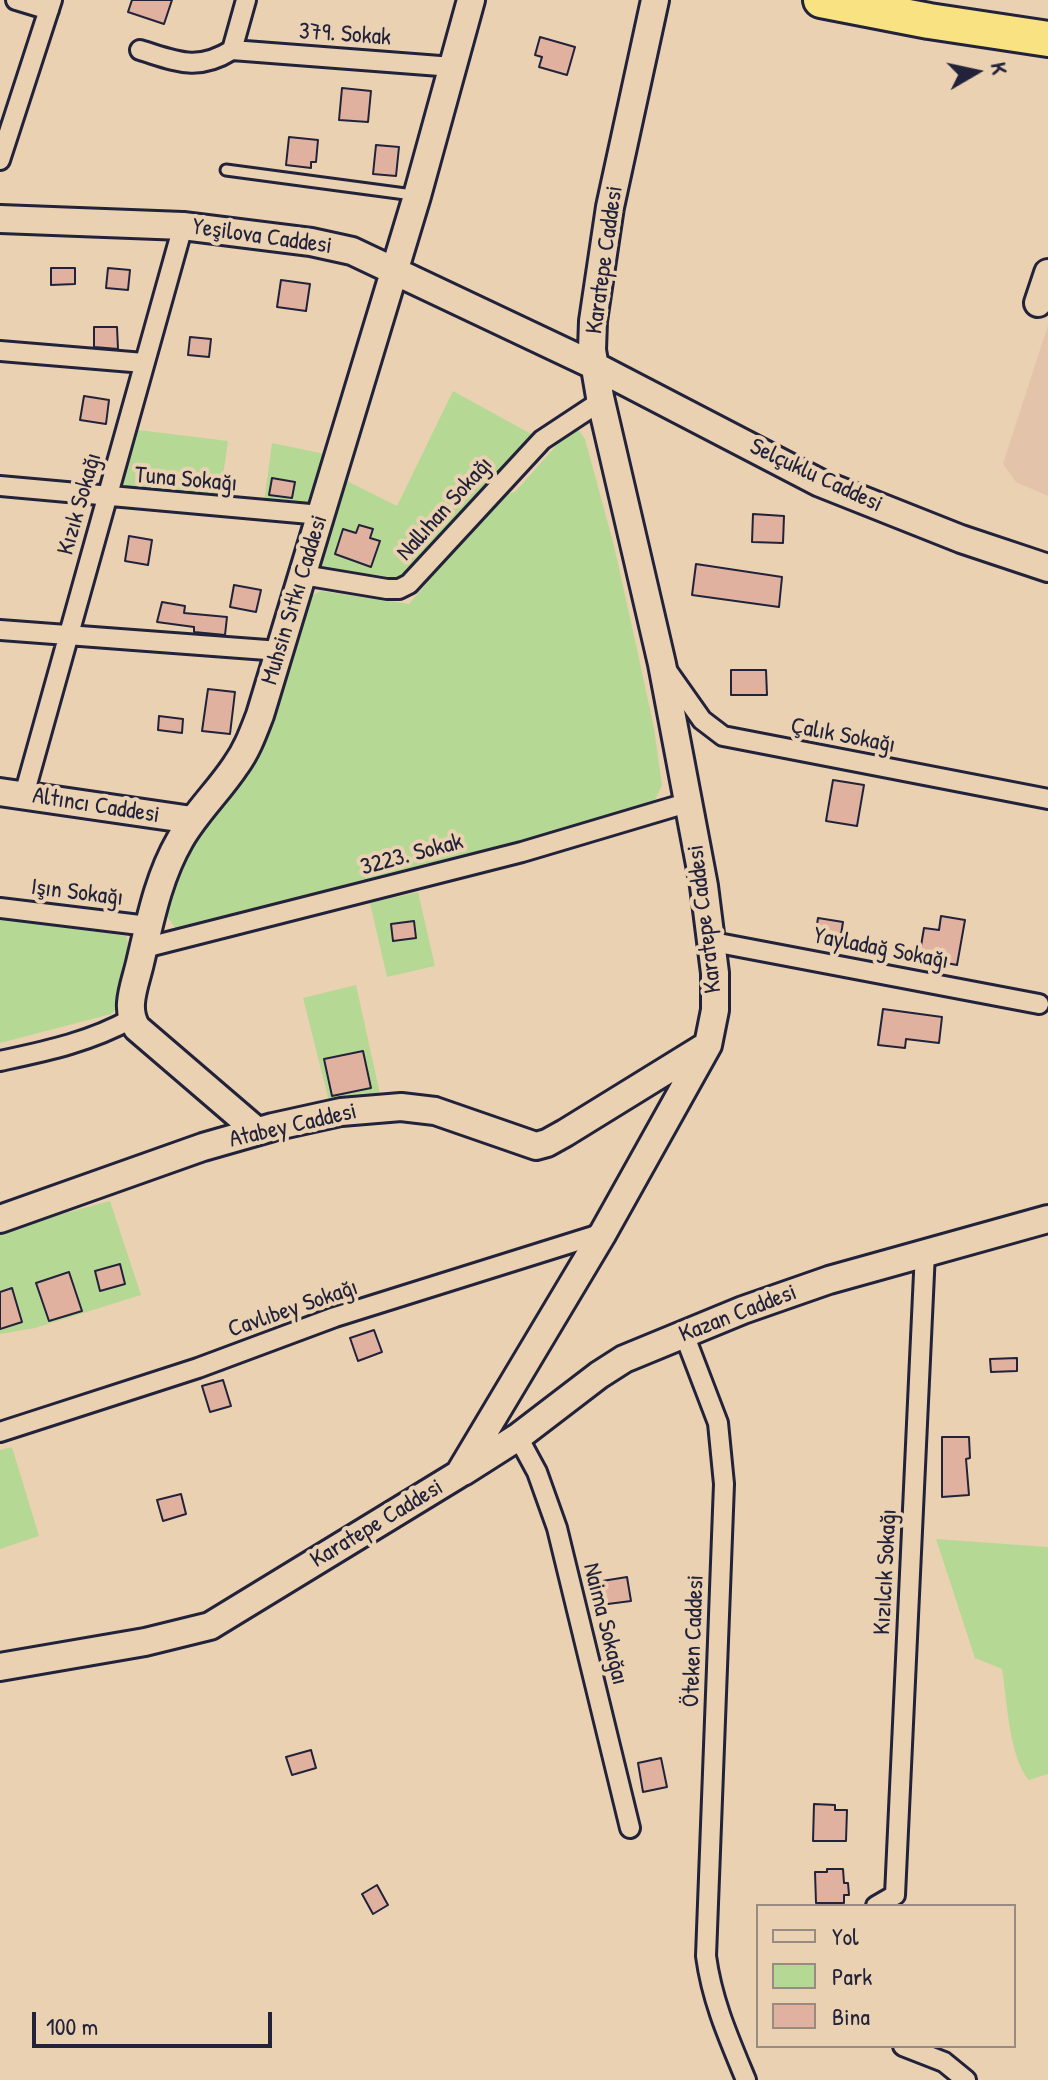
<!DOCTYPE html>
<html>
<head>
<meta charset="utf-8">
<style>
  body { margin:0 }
  #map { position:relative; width:1048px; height:2080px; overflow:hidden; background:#ead1b2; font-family:"Patrick Hand",sans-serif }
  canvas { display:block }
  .legend { position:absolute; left:756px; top:1904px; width:260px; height:144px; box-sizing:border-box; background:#ead1b2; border:2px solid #9a8b82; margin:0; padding:10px 14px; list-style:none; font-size:24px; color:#22223b }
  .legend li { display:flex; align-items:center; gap:16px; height:40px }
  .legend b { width:40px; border:2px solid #9a8b82 }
  .north { position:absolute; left:936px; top:32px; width:80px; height:80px; -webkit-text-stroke:6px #ead1b2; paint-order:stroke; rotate:81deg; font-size:22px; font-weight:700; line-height:32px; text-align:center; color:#22223b }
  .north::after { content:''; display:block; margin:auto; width:28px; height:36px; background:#22223b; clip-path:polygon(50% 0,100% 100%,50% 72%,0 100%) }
  .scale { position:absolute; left:32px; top:2012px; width:240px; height:36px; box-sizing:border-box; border:4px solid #22223b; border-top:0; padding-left:10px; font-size:24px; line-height:28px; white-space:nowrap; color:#22223b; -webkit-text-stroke:6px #ead1b2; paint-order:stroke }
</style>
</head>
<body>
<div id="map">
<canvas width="1048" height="2080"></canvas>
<ul class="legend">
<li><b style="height:10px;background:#ead1b2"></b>Yol</li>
<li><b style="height:22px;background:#b5d994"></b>Park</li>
<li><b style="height:22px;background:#e0b19e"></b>Bina</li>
</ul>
<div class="north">K</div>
<div class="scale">100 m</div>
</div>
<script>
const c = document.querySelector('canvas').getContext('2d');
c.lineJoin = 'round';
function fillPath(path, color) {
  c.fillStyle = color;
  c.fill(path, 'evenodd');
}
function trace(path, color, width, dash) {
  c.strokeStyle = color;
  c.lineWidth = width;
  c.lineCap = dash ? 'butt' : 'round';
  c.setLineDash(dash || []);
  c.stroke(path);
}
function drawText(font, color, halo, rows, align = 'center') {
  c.font = font + ' "Patrick Hand",sans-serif';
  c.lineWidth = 8;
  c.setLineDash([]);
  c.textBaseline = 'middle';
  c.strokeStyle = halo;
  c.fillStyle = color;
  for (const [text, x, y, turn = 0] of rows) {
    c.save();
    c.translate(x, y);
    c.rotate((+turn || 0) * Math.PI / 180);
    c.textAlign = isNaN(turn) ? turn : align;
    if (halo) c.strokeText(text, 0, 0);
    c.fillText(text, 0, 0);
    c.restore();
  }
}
fillPath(new Path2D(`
  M1048,325v171l-32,-14 -13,-18z`), '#e3c4aa');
fillPath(new Path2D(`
  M453,391l80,44 -128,144 -87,-12 25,-88 54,27z
  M578,429l7,10 29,107 21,94 19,88 8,57 -7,15 -20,11 -460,117 -8,-12 13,-57 76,-97 53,-165 12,-6 88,13 93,-109 13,-3 55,-62z
  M138,430l90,11 -8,57 -100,-9z
  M272,443l53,11 -17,51 -7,2 -37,-4z
  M418,892l17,74 -48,11 -17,-74z
  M0,918l126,18 4,14 -12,57 -7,7 -111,29z
  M356,985l24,109 -50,11 -27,-107z
  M110,1201l31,94 -106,33 -35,6v-103z
  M12,1447l27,89 -39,13v-99z
  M936,1539l112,8v227l-19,6c-20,-22 -22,-81 -27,-111l-27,-11z`), '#b5d994');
const building = new Path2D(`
  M132,0h40l-8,24 -36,-12z
  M540,37l35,10 -8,28 -28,-8 3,-10 -7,-2z
  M342,88l29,3 -3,31 -29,-2z
  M289,137l29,3 -2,22h-5v6l-25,-3z
  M376,145l23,2 -3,29 -23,-2z
  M51,268h24v16l-24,1z
  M108,268l22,2 -2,20 -22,-2z
  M281,280l29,4 -4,27 -29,-4z
  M94,327h23l1,22 -24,-2z
  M190,337l21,2 -2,18 -21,-2z
  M84,396l25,4 -3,24 -26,-4z
  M272,478l23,4 -3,16 -23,-3z
  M753,514l31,2 -1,27 -31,-1z
  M359,525l14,4 -3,9 10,3 -9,26 -36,-13 8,-25 13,4z
  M129,536l23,4 -4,25 -23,-4z
  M696,564l86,13 -3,30 -87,-12z
  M234,585l27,5 -5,22 -26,-5z
  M162,602l23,4 -1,7 43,4 -2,18 -31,-3v-5l-37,-5z
  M731,670h35l1,25h-36z
  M208,689l27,3 -5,42 -28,-3z
  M159,716l24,3 -1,14 -24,-3z
  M833,780l31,5 -7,41 -31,-5z
  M941,916l24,4 -8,45 -38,-7 5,-30 15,2z
  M818,918l25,4 -3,19 -25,-4z
  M414,921l2,17 -23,3 -2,-17z
  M883,1009l59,8 -3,26 -33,-4 -1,9 -27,-3z
  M363,1051l8,37 -39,8 -8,-37z
  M120,1264l5,20 -25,7 -5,-20z
  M69,1272l13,39 -33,10 -13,-38z
  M12,1288l10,34 -22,7v-37z
  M374,1330l8,22 -24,9 -8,-23z
  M1017,1358v13l-26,1 -1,-13z
  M223,1380l8,26 -21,6 -8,-26z
  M942,1437h27l1,21 -4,1 3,36 -27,2z
  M181,1494l5,20 -23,7 -6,-21z
  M627,1577l4,24 -31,4 -4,-23z
  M311,1750l5,18 -24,7 -6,-18z
  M661,1758l6,29 -24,5 -5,-29z
  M814,1804l21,1v5h12l-1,31h-33z
  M827,1869h16l1,14h4l1,12h-5v8h-28l-1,-31h12z
  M377,1885l11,20 -15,9 -11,-20z`);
fillPath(building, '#e0b19e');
trace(building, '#22223b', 2);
const lane = new Path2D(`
  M226,170l187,25`);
const street = new Path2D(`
  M16,0l33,10
  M140,50c36,11 57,22 92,0
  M232,50l221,17
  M232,50l14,-50
  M0,160l52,-160
  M0,351l144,12
  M0,486l321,29
  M303,575l84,14h12l10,-5 133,-144 59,-39
  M0,630l280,21
  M666,669l36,51 21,16 325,63
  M24,795l159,-569
  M0,908l148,18
  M713,942l326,62
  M144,948l378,-96 168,-50
  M0,1061c46,-10 90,-19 131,-42
  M684,1334l34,89 6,61 -18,472c6,45 23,83 40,124
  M0,1432l198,-64 137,-51 268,-84
  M518,1437l19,35 20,56 73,300
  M876,1906l19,-11 30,-643
  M903,2046l41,16 22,18`);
const secondary = new Path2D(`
  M0,219l183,7 128,16 41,9 241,114 227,118 141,56 87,29
  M1038,303l10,-30
  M0,792l192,28
  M257,1131l-120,-103c-13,-20 -2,-43 3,-65 10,-42 18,-85 40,-123 16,-28 39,-49 56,-75 11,-15 17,-32 24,-50l157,-519 54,-196
  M0,1219l203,-72 70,-20 68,-15 60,-5 34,4 101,35 11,-3 18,-10 141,-87
  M463,1472l55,-35 81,-62 25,-16 119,-49 86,-30 219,-61
  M0,1667l145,-25 65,-16 249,-152 144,-241 105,-188 7,-35v-37l-11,-87 -42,-222 -62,-267 -8,-47 1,-29 17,-114 45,-207`);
const highway = new Path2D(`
  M821,0l108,21 119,18`);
trace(lane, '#22223b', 15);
trace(street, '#22223b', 24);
trace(secondary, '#22223b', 32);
trace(highway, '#22223b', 40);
trace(lane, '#ead1b2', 9);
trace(street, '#ead1b2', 18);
trace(secondary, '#ead1b2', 26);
trace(highway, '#f8e281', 34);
drawText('24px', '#22223b', '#ead1b2', [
  ["379. Sokak",345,35,4],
  ["Yeşilova Caddesi",262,237,8],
  ["Karatepe Caddesi",605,260,-82],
  ["Selçuklu Caddesi",816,476,25],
  ["Tuna Sokağı",186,480,5],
  ["Kızık Sokağı",80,504,-74],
  ["Nallıhan Sokağı",445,509,-48],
  ["Muhsin Sıtkı Caddesi",295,600,-73],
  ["Çalık Sokağı",843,736,11],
  ["Altıncı Caddesi",96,806,9],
  ["3223. Sokak",412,855,-15],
  ["Işın Sokağı",77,893,7],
  ["Karatepe Caddesi",705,919,-97],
  ["Yayladağ Sokağı",881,949,11],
  ["Atabey Caddesi",293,1126,-13],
  ["Cavlıbey Sokağı",293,1309,-19],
  ["Kazan Caddesi",738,1314,-21],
  ["Karatepe Caddesi",377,1524,-31],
  ["Kızılcık Sokağı",886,1572,-87],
  ["Naima Sokağaı",605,1624,76],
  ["Öteken Caddesi",694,1641,-88]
]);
</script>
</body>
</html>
